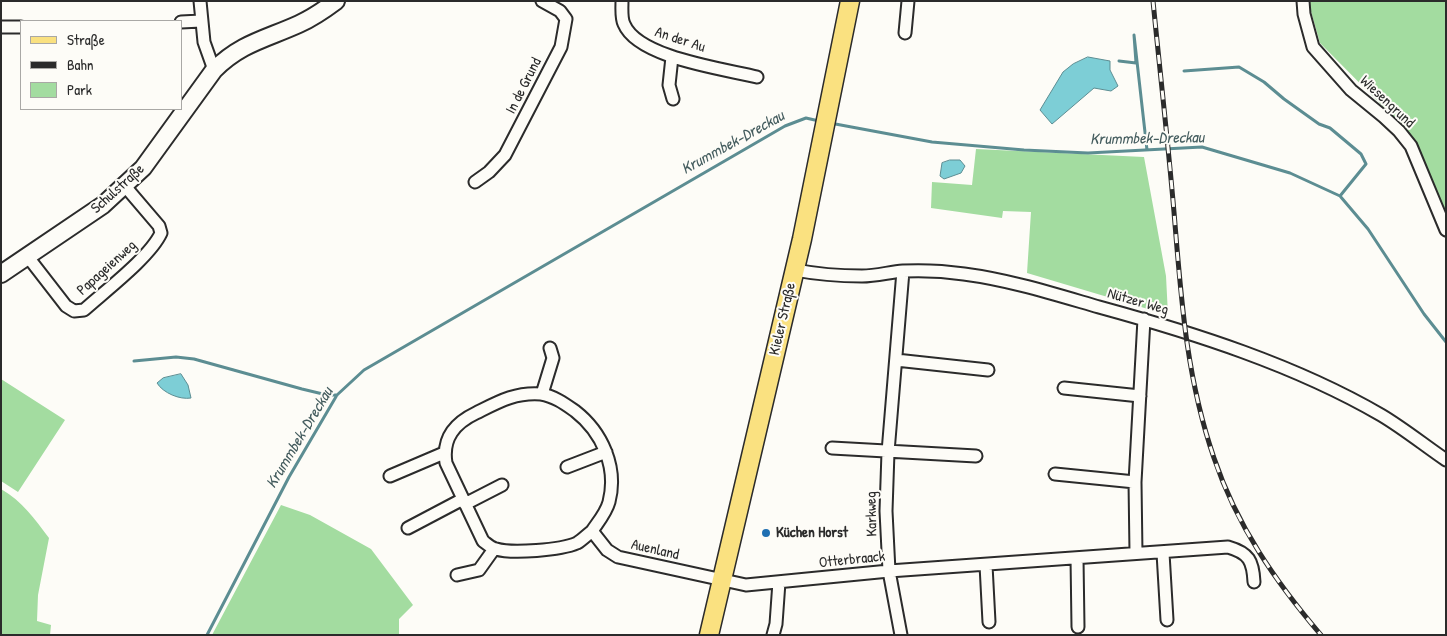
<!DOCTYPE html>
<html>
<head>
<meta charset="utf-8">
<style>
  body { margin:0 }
  #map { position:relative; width:1447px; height:636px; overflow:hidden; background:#fdfcf7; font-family:"Patrick Hand",sans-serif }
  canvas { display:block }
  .frame { position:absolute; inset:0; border:2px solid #2b2b2b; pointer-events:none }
  .legend { position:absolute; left:20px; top:20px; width:162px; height:90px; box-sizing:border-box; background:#fdfcf7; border:1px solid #a9a8a5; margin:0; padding:6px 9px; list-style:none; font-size:15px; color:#2b2b2b }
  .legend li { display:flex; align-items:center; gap:10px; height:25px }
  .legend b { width:25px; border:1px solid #a9a8a5 }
</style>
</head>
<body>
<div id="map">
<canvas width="1447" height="636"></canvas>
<div class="frame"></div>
<ul class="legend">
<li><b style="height:6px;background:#fae180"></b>Straße</li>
<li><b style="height:6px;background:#2b2b2b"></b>Bahn</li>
<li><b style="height:14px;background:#a3dca0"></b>Park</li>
</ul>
</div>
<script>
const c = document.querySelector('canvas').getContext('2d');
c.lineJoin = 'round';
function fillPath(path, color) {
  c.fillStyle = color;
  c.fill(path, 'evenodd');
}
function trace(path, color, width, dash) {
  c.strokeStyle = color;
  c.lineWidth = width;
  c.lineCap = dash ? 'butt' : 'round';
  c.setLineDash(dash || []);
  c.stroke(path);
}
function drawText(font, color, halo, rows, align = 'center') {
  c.font = font + ' "Patrick Hand",sans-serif';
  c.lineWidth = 4;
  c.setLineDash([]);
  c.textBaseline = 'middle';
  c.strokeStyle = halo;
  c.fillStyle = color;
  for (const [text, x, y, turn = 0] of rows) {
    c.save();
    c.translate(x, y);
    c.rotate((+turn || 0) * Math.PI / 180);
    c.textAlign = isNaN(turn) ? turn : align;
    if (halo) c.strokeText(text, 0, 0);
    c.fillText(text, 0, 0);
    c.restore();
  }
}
fillPath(new Path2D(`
  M1308,1h138v218l-37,-86 -89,-90z
  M976,149l168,8 22,119 2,39 -141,-42 4,-61 -28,-1 -1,7 -71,-10 1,-26 40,3z
  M1,379l64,41 -47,72 -17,-11z
  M1,489c22,13 33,29 48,49l-11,57 -1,26 14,4 -1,10h-49z
  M281,505l29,10 61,34 42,56 -14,14v16h-187z`), '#a3dca0');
const water = new Path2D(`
  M1088,57l22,4v9l8,16 -7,5 -17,-3 -42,36 -12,-14 23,-38 10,-8z
  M950,160h10l5,6 -4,7 -17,6 -4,-3 2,-13z
  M181,374l7,11 3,13c-11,2 -28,-5 -34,-15l6,-5z`);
fillPath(water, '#7dced6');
trace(water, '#5c8d92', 1);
trace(new Path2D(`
  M1119,61l17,2 -2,-28 13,115
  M1184,71l55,-4 25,15 20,17 35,25 11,4 31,26 5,10 -26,32
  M830,123l102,19 92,8 64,3 114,-6 88,26 50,23 28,33 56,85 22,28
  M134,361l42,-4 18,2 108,30 25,6h10
  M207,635l82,-158 48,-82 27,-25 421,-244 21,-8 13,3`), '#5c8d92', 3);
const street = new Path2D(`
  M200,1l4,41 10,28
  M622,1c0,7 -1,17 2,23 14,34 101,45 133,53
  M1303,1l1,13 9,33 38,43 33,27 15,14 12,15 35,84
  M181,22l20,-1
  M1,27h20
  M905,33l3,-32
  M672,57l-3,28 4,14
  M475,182l14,-10 16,-17 56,-108 5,-28 -6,-8 -18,-10
  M28,257l38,49 8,5 10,-1c21,-19 66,-53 77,-77l-2,-7 -35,-41
  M795,270c21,4 45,6 67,6 14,0 28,-4 41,-5 21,-1 41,0 61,3 46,6 90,20 135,33 95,26 196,58 282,108 22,13 43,30 65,45
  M896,360l92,10
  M1064,388l76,8
  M542,394l11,-36 -3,-10
  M832,448l144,8
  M567,467l39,-15
  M1055,474l80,8
  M390,476l54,-23
  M465,504l37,-19
  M408,528l55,-29
  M592,531c-5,4 -10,9 -15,12 -16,7 -65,11 -81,6 -5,-1 -9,-5 -13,-8l-37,-78c-4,-25 9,-40 30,-50 22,-11 39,-21 65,-19 13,2 24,10 34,17 27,21 43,56 34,91 -3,11 -11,20 -17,29l15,19 11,7 128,28 143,-14 339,-24c21,6 25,14 26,35
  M1136,553l-1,-71 9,-163
  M1163,553l4,67
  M1077,558l1,69
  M986,565l3,57
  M457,575l22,-5 15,-21
  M773,635l3,-11 3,-42
  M901,635l-12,-64 -3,-60 2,-59 15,-181`);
const secondary = new Path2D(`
  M1,274l102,-69 40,-37 71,-98c27,-27 52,-31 85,-46 13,-6 25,-14 37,-23`);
const primary = new Path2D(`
  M709,635l93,-396 48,-238`);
trace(street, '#2b2b2b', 15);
trace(secondary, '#2b2b2b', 20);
trace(primary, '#2b2b2b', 21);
trace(street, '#fdfcf7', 11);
trace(secondary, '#fdfcf7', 16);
trace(primary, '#fae180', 18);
const rail = new Path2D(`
  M1153,1c7,71 15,141 21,211 7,85 12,165 40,246 23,68 61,123 107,177`);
trace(rail, '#2b2b2b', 5);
trace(rail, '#fdfcf7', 3, [9]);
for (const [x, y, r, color] of [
  [766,533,5,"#1f6fb2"]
]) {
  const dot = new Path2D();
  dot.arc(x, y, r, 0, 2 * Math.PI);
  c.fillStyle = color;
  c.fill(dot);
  trace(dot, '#fdfcf7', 2);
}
drawText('15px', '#2b2b2b', '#fdfcf7', [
  ["An der Au",680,40,18],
  ["In de Grund",524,86,-63],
  ["Wiesengrund",1387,102,43],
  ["Schulstraße",118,189,-42],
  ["Papageienweg",107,268,-42],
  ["Nützer Weg",1138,302,16],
  ["Kieler Straße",783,319,-77],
  ["Karkweg",872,514,-91],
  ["Auenland",655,550,13],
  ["Otterbraack",852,560,-6]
]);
drawText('bold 15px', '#2b2b2b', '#fdfcf7', [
  ["Küchen Horst",776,533]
], 'left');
drawText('italic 16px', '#445c5e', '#fdfcf7', [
  ["Krummbek-Dreckau",1147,139,-1],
  ["Krummbek-Dreckau",733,143,-29],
  ["Krummbek-Dreckau",300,438,-59]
]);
</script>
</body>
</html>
